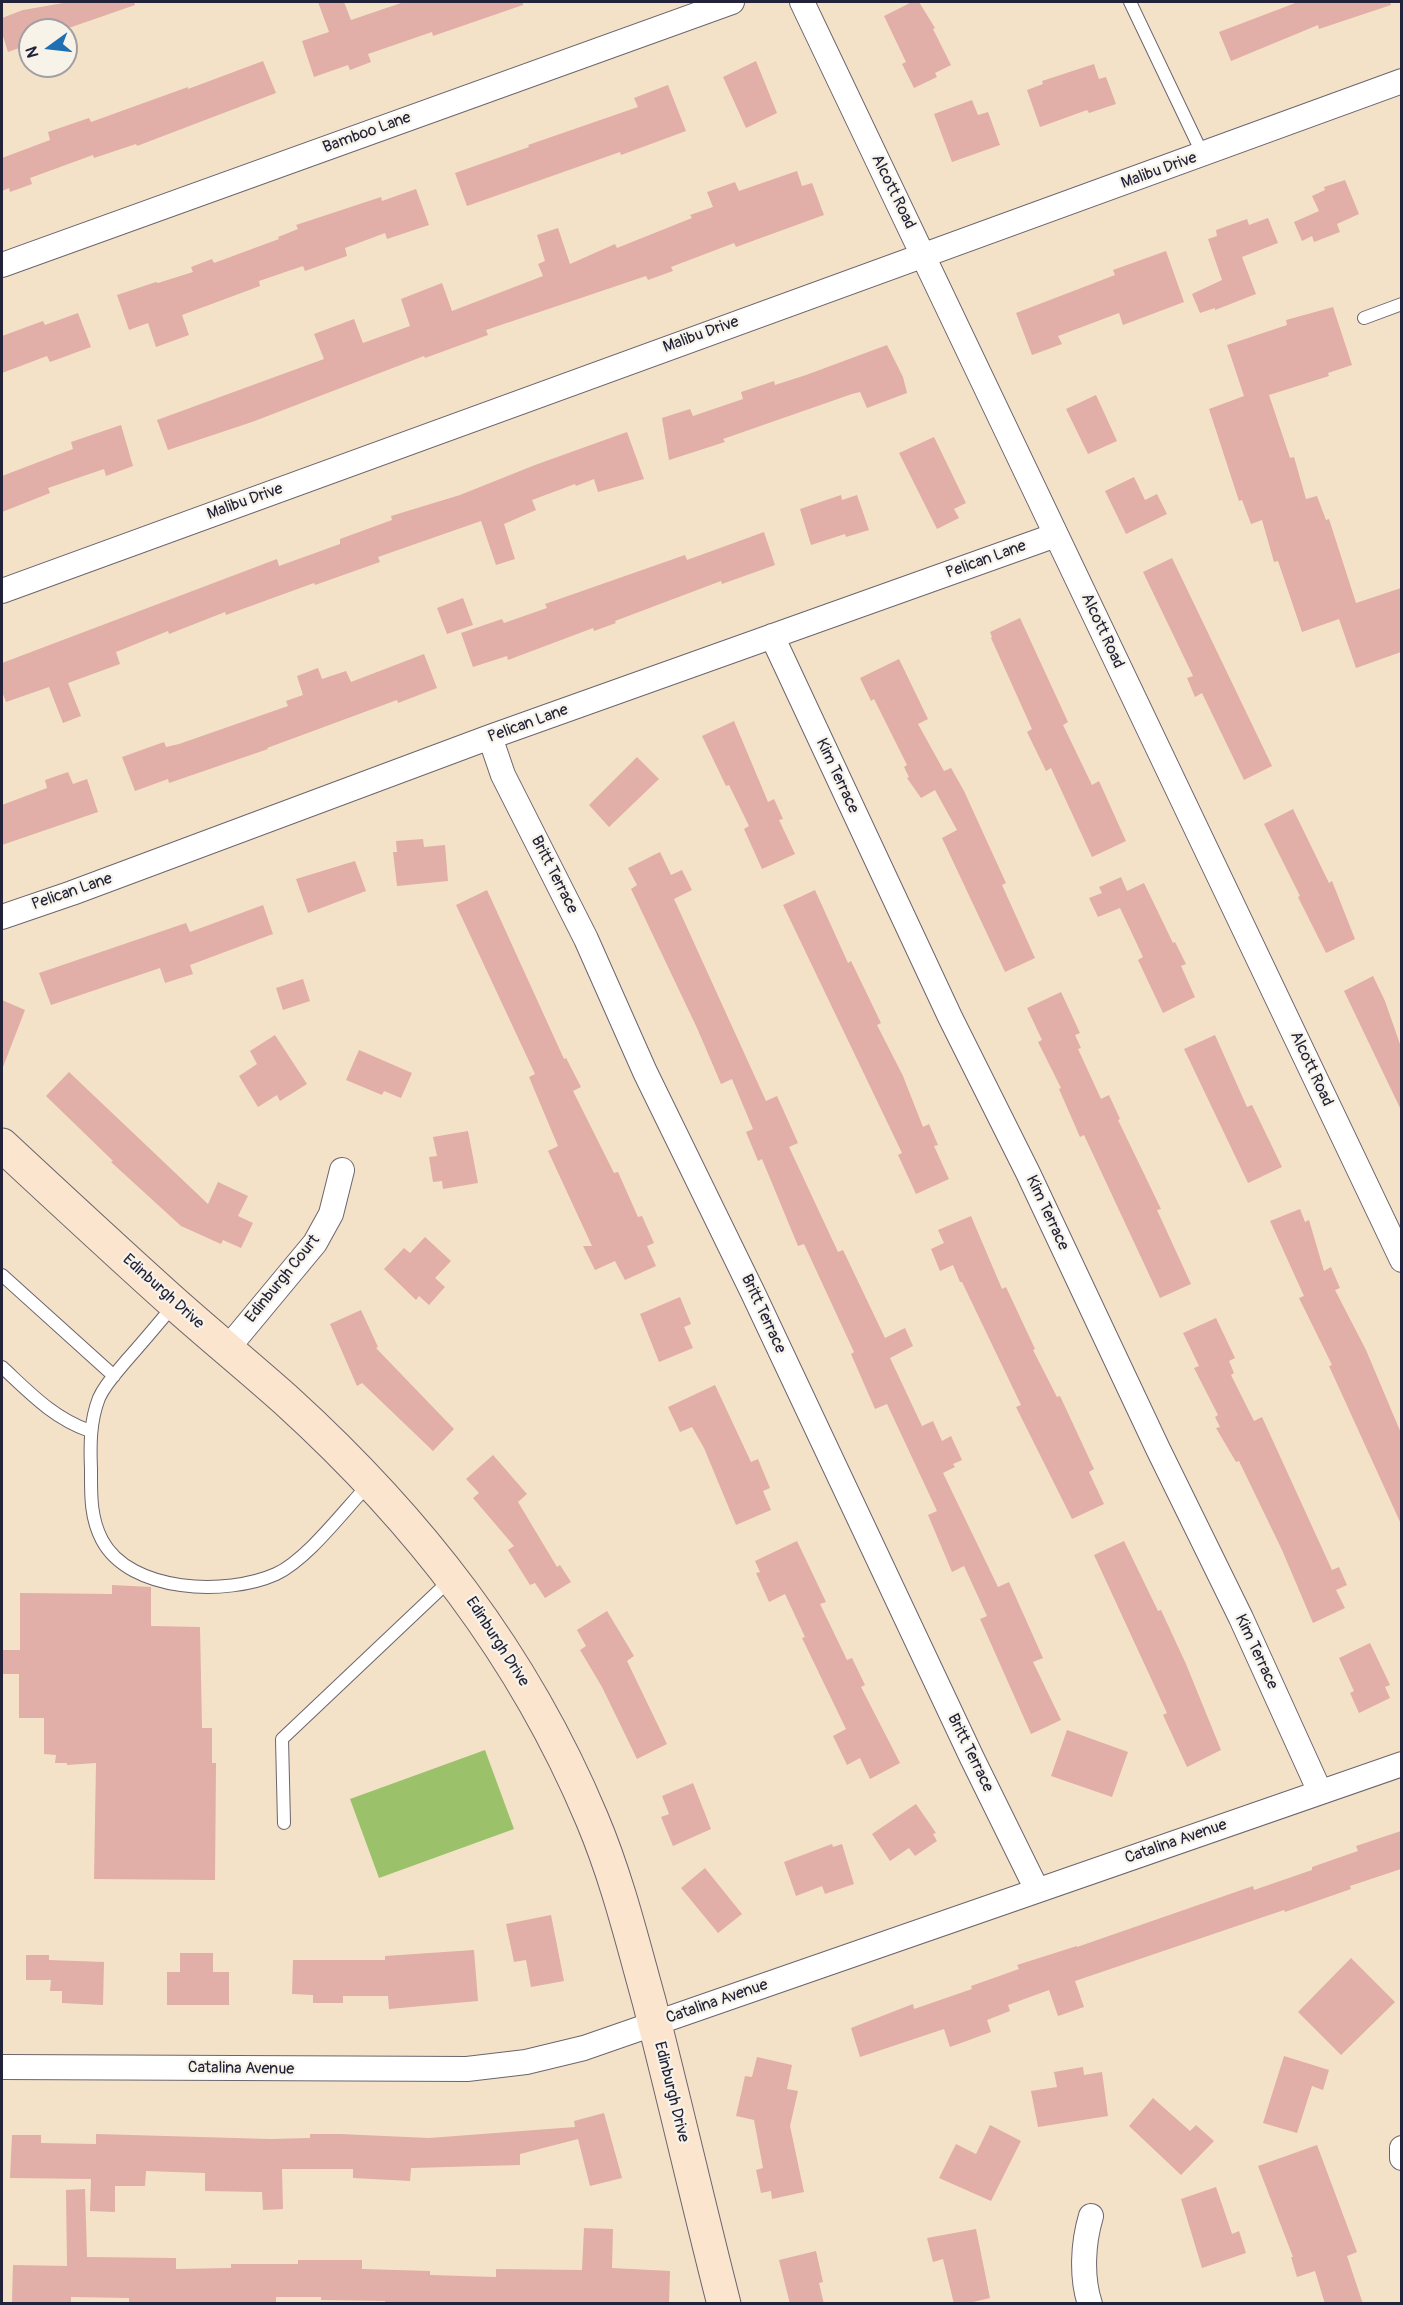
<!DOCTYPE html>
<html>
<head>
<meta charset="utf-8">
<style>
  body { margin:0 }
  #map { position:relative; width:1403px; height:2305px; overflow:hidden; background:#f4e2c8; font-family:Pangolin,sans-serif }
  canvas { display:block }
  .frame { position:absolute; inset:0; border:3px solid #22223b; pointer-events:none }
  .north { position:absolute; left:18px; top:18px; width:60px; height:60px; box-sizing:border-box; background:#f7f3e8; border:2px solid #a29fa3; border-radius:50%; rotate:255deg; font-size:16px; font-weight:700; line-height:24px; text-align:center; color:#22223b }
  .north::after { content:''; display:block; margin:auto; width:21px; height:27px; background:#1f6fb2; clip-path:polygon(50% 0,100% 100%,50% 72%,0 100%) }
</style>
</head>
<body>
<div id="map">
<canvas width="1403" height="2305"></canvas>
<div class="frame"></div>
<div class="north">N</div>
</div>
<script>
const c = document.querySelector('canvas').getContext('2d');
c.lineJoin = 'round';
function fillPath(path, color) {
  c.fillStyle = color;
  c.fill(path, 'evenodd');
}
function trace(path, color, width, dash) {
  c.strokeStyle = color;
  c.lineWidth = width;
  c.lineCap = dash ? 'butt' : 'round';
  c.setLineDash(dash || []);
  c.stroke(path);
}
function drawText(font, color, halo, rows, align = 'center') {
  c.font = font + ' Pangolin,sans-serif';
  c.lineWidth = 4.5;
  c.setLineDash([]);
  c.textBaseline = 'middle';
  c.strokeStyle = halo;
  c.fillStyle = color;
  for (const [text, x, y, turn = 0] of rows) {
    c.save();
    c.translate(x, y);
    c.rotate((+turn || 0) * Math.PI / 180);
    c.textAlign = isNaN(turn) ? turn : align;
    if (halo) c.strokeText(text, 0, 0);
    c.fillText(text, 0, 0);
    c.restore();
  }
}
fillPath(new Path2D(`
  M485,1750l29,79 -135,49 -29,-79z`), '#9cc16b');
fillPath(new Path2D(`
  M69,2h65l1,3 -72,25h-33v21l-6,2 -2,-6 -14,5 -6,-19v-15l21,-8z
  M318,2h26l7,18 53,-18h119v3l-90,31 -1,-4 -64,22 3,8 -21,8 -2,-5 -34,12 -12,-36 27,-9z
  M912,2h7l16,26 -2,1 18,36 -16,8 2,4 -23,11 -12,-24 4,-2 -22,-46z
  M1298,2h92l1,3 -72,24 -1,-4 -87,36 -12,-29z
  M263,61l13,32 -139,53 -1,-2 -42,14 -1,-3 -63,23 2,6 -22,8 -1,-4 -7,3v-33l48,-18 -2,-8 41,-14 2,4 97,-35v2z
  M756,61l21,52 -31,15 -23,-51z
  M1094,64l5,15 7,-2 10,27 -27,9 -2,-3 -47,17 -13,-37 16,-6 -1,-3z
  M668,85l18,46 -65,24 -1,-3 -153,54 -12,-33 74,-26 -1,-2 110,-38 -4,-9z
  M972,100l6,15 10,-3 12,33 -48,17 -18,-48z
  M797,171l5,15 10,-3 12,32 -88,32 -2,-4 -63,24 2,4 -25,9 -2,-4 -160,54 2,5 -63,23 -1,-2 -172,66 -84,28 -11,-30 167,-61 -10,-25 40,-15 9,24 47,-17 -9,-27 41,-16 10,28 91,-35 -5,-12 7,-3 -8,-26 21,-7 12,36 45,-20 2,4 75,-30 -2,-3 23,-8 -6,-15 28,-10 4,9z
  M1345,180l14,34 -22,10 3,8 -26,10 -2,-6 -10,5 -8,-19 25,-11 -7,-15 13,-6 -1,-3z
  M416,189l13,36 -42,14 -2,-6 -40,15 2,8 -42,15 -2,-5 -44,15 1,5 -78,29 7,20 -33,12 -8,-24 -19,7 -12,-35 39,-13 2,1 35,-11 -2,-5 21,-8 2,4 65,-24 -1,-2 20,-8 -2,-4 85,-28 1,4z
  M1268,218l10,25 -36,14 14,37 -41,16v-2l-15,5 -8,-19 30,-14 -14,-41 9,-3 -1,-6 31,-11 2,6z
  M1166,251l18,51 -61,23 -4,-12 -61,23 4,8 -30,11 -16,-42 99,-38 -2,-5z
  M1333,307l19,58 -24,8 1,3 -60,19 21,63 4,-1 12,42 11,-3 9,24 3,-1 27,84 45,-15v64l-45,16 -17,-49 -37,13 -24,-71 -4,1 -12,-42 -11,4 -9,-24 -3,1 -30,-92 35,-13 -17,-51 60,-20 -1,-5z
  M78,313l13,34 -41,15 -3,-6 -45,17v-37l41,-15 2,4z
  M887,345l16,32 4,16 -40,15 -7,-16 -8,2 -129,45 2,3 -56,18 -7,-42 28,-9 3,7 50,-17 -2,-7 33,-11 1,4 31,-10z
  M1096,395l21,46 -29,13 -22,-45z
  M121,425l12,41 -27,10 -2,-7 -56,19 2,5 -48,19v-36l71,-27 -2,-7z
  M627,432l17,47 -46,13 -4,-13 -18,7 -1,-2 -43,16 4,10 -32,14 11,35 -19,6 -15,-44 -103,36 2,5 -65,23 -1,-2 -88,32 -1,-3 -56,22 -1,-3 -52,21 4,12 -52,19 13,33 -18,7 -14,-36 -43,15 -4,-11v-28l275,-104 2,7 61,-22v-5l52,-19 -1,-4 69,-21 75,-30z
  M934,437l32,66 -12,6 5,9 -22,11 -38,-76z
  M1134,477l11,23 12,-6 10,20 -41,20 -21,-43z
  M841,495l1,5 15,-5 12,35 -23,7 -1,-3 -34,11 -11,-36z
  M764,532l11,33 -53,19 -1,-3 -106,40 1,2 -22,8 -1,-3 -85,32 -1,-4 -34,11 -12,-34 41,-14 2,4 43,-15 -2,-4 140,-49 2,5z
  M1172,558l100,208 -28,14 -42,-87 -7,4 -8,-19 6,-2 -50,-104z
  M463,598l10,27 -26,9 -10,-26z
  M1020,618l48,104 -5,3 29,60 7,-4 27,60 -34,16 -41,-89 -5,3 -19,-39 5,-3 -41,-91 1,-1 -2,-5z
  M424,654l13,34 -39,15 -1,-3 -130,48 1,1 -99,34 -1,-4 -33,12 -13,-34 42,-15 2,5 13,-3 109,-38 -2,-5 17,-6 -6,-19 21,-8 4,11 24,-8 5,11z
  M899,659l29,60 -10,5 26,47 7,-3 13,23 42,92 -4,2 33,73 -30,14 -63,-134 15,-8 -22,-40 -14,8 -14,-20 2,-1 -5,-10 3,-2 -33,-66 -3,2 -11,-23z
  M734,721l34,81 6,-3 9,20 -4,1 16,34 -33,15 -18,-40 5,-3 -20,-41 -3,1 -24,-50z
  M637,757l22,22 -50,48 -20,-22z
  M68,772l5,12 14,-5 11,33 -96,33v-40l45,-17 -2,-8z
  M1293,809l36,74 3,-2 23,58 -29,14 -28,-56 2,-1 -36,-72z
  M423,839l1,8 21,-2 3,36 -51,5 -4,-34h4l-1,-11z
  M660,852l11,23 11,-5 10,20 -18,9 92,202 11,-5 21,47 -9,4 49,105 5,-2 42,88 20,-10 8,18 -23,12 32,68 11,-5 9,20 9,-5 11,24 -9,4 2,3 -12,6 55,114 11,-5 34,76 -10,4 28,58 -30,14 -51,-115 7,-3 -23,-50 -12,6 -24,-57 9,-4 -50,-107 -12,5 -24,-55 3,-2 -50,-108 -6,2 -36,-87 -4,2 -12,-29 7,-3 -21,-50 -11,5 -24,-56 -66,-139 6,-4 -9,-17z
  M355,861l11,30 -58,22 -12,-34z
  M1121,877l6,14 17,-8 29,60 2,-1 11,22 -5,2 14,31 -32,16 -25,-53 5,-3 -23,-49 -22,9 -9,-19 13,-5 -3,-6z
  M487,890l77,169 2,-1 15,29 -8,4 41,82 4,-1 20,45 4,-1 12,27 -7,3 9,20 -31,14 -10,-19 -20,9 -12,-24h9l-44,-95 10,-5 -29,-69 6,-3 -79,-169z
  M815,890l33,73 3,-2 30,62 -4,2 26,51 20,51 6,-3 9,21 -4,1 15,33 -33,15 -18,-39 4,-2 -119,-248z
  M263,905l10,29 -83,31 3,9 -28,9 -5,-15 -109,37 -12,-32 147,-50 4,9z
  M1373,976l12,25 16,46v63l-57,-119z
  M303,979l7,22 -27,9 -7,-22z
  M1061,992l19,41 -5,2 6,13 -3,1 23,50 8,-4 11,24 -2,1 43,89 -4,1 34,74 -31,14 -76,-163 -4,2 -21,-48 2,-1 -23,-46 4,-2 -15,-32z
  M2,1000l23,10 -22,57h-1z
  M275,1035l32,49 -27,17 -3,-6 -19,12 -19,-31 18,-12 -7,-13z
  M1215,1035l32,72 5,-2 30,62 -34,16 -64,-134z
  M359,1050l53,23 -11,25 -17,-7 -2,4 -36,-15z
  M69,1072l139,132 10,-22 30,14 -10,20 15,7 -12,25 -18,-8 -2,4 -40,-18 -70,-64 2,-1 -67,-65z
  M468,1131l10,52 -35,6 -1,-8 -9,1 -4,-25 8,-1 -4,-19z
  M1300,1209l5,13 4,-2 15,51 7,-4 9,21 -5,2 31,60 35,83v91l-72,-158 3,-1 -33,-67 5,-2 -34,-75z
  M971,1216l31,73 4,-2 29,62 -2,1 24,47 3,-1 34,73 -5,3 15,32 -32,15 -56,-112 5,-2 -59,-123h-2l-7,-17 -13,6 -9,-22 13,-6 -6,-13z
  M425,1237l26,24 -16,17 10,9 -16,18 -10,-9 -3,4 -32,-31 20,-21 6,5z
  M680,1297l11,27 -7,3 9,21 -34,14 -19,-48z
  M361,1310l17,37 -2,1 78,81 -21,22 -71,-68 -5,3 -27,-62z
  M1216,1318l19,40 -6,3 5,12 -3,2 23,46 8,-4 70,153 7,-3 8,18 -11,5 9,18 -32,15 -31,-73 -43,-89 -3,1 -20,-34 4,-1 -5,-10 3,-2 -24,-47 5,-2 -16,-33z
  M715,1385l36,77 7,-3 12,29 -7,3 8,19 -35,15 -32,-77 -12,-21 -12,5 -12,-25z
  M493,1455l34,39 -9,8 39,65 3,-2 11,17 -26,16 -10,-15 -5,2 -22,-35 6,-4 -41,-48 6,-5 -13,-14z
  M797,1541l29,61 -6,2 27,56 5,-2 13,27 -4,2 39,76 -30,16 -10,-21 -13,7 -14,-29 13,-7 -44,-91 3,-1 -20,-43 -16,8 -13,-29 4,-1 -5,-11z
  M1124,1541l34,70 3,-1 25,54 35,86 -34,17 -24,-52 4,-2 -73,-158z
  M112,1585l39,2v39l49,1 2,101h10v35h4l-1,117 -121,-1 2,-116 -29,2v-2h-12l1,-8 -12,-1v-36h-25v-44h-17v-24h18v-57l92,1z
  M607,1611l27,45 -7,5 40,83 -30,15 -35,-72 -22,-37 6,-4 -9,-16z
  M1370,1643l20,42 -5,2 5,11 -31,15 -9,-20 4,-2 -15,-33z
  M1067,1730l61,22 -16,45 -61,-21z
  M693,1783l18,46 -38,17 -12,-29 8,-3 -7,-18z
  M916,1804l20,29 -3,1 4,7 -22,15 -6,-8 -19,13 -18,-27z
  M1401,1831v38l-51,17 1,3 -66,23 -1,-2 -209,71 9,26 -26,9 -9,-26 -41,15 2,6 -23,9 4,12 -41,15 -6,-18 -84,28 -9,-29 62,-24 1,5 58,-20 -1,-3 48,-17 -2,-4 60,-19v1l176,-61 1,4 58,-20v-3l46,-16 -2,-5z
  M832,1844l1,3 9,-3 12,40 -29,10 -3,-8 -26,10 -12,-34z
  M705,1868l37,46 -24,19 -37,-45z
  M551,1915l13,66 -33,6 -5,-27 -12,2 -8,-38z
  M474,1950l4,51 -89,8 -1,-13h-45v7h-30v-8l-21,-1 1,-34h92v-4z
  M180,1953h33v19h16v33h-62v-33h13z
  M26,1955h23v5l55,2 -1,43 -41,-2v-12h-12l1,-11h-25z
  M1351,1958l44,44 -54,53 -43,-43z
  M1284,2056l45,14 -6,20 -11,-4 -15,47 -34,-10z
  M757,2057l35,8 -5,24 11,2 -8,35 14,66 -32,7 -1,-8 -10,2 -5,-23 7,-2 -9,-48 -18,-4 9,-40 7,1z
  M1083,2067l1,8 18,-3 6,44 -70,11 -7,-36 26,-4 -3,-15z
  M1153,2098l37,33 6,-6 18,16 -33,34 -52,-49z
  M604,2113l18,65 -32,8 -12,-47 -58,15v11l-109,3 -1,13 -57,-3v-9h-71l1,40 -20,1 -1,-18 -57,-1v-18l-59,-2 -1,15h-30v26l-25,-1 1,-32 -81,-1 2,-43h29v8l55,1v-10l174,5 40,-1v-4h30l89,4 146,-11 -1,-6z
  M990,2125l31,16 -30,60 -52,-23 17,-34 20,10z
  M1317,2145l40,107 -10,4 16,48h-38l-10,-33 -18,6 -6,-20h2l-35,-91z
  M1216,2187l16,47 7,-3 7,22 -44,15 -21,-69z
  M85,2189l2,68 89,1v11l55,-1v-4h67v-4h64v9l68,2v4l66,2v-8l86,1 2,-42 29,1 -1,39 58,3 -1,33h-284v-3l-64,-1v-3h-45v5l-100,2 -47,-1v-5l-58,-1v5h-59l1,-37 54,1 -1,-76z
  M976,2229l14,69 -25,6h-11l-11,-45 -10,3 -6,-24z
  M816,2251l7,31 -4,1 5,21h-34l-11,-44z`), '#e1aea8');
const lane = new Path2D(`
  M1130,2l73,153
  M1364,318l38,-14
  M2,1275l112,101
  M173,1306c-15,18 -31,37 -47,55 -9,11 -21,23 -27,37 -9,23 -9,47 -8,71 0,25 -1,48 11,71 28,53 125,56 174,34 32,-15 68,-64 94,-91
  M2,1367c28,26 51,51 88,64
  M284,1823l-2,-84 168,-159`);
const street = new Path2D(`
  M802,2l600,1258
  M2,265l730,-263
  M2,591l1400,-510
  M772,636l178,381 78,156 130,276 83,169 79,174
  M490,737l13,38 83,164 59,133 108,221 219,465 65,132
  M2,917l70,-24 418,-156 566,-202
  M227,1349l88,-106 16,-29 11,-44
  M2,2067l465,2 59,-7 58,-14 818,-284
  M1402,2148v10
  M1090,2304c-9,-27 -7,-61 1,-88`);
const secondary = new Path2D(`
  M2,1145c57,53 114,106 172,158 37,33 75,64 112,97 132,120 237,254 306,419 25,59 40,121 57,182 26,101 49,202 75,303`);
trace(lane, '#6c656c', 14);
trace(street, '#6c656c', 26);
trace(secondary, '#6c656c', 35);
trace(lane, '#fff', 12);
trace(street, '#fff', 24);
trace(secondary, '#fce5cf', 33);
drawText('16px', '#22223b', '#f7f3e8', [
  ["Bamboo Lane",367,133,-20],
  ["Malibu Drive",1159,171,-20],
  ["Alcott Road",893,192,64],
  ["Malibu Drive",701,335,-20],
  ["Malibu Drive",245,502,-20],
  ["Pelican Lane",986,560,-20],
  ["Alcott Road",1102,631,65],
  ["Pelican Lane",528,724,-20],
  ["Kim Terrace",837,776,65],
  ["Britt Terrace",554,875,63],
  ["Pelican Lane",72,892,-19],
  ["Alcott Road",1311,1069,65],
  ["Kim Terrace",1047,1213,65],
  ["Edinburgh Court",283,1279,-51],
  ["Edinburgh Drive",163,1292,42],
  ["Britt Terrace",763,1314,65],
  ["Edinburgh Drive",497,1642,57],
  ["Kim Terrace",1256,1652,65],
  ["Britt Terrace",970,1753,64],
  ["Catalina Avenue",1176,1842,-19],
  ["Catalina Avenue",717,2002,-19],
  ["Catalina Avenue",241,2069,1],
  ["Edinburgh Drive",671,2092,76]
]);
</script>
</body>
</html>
